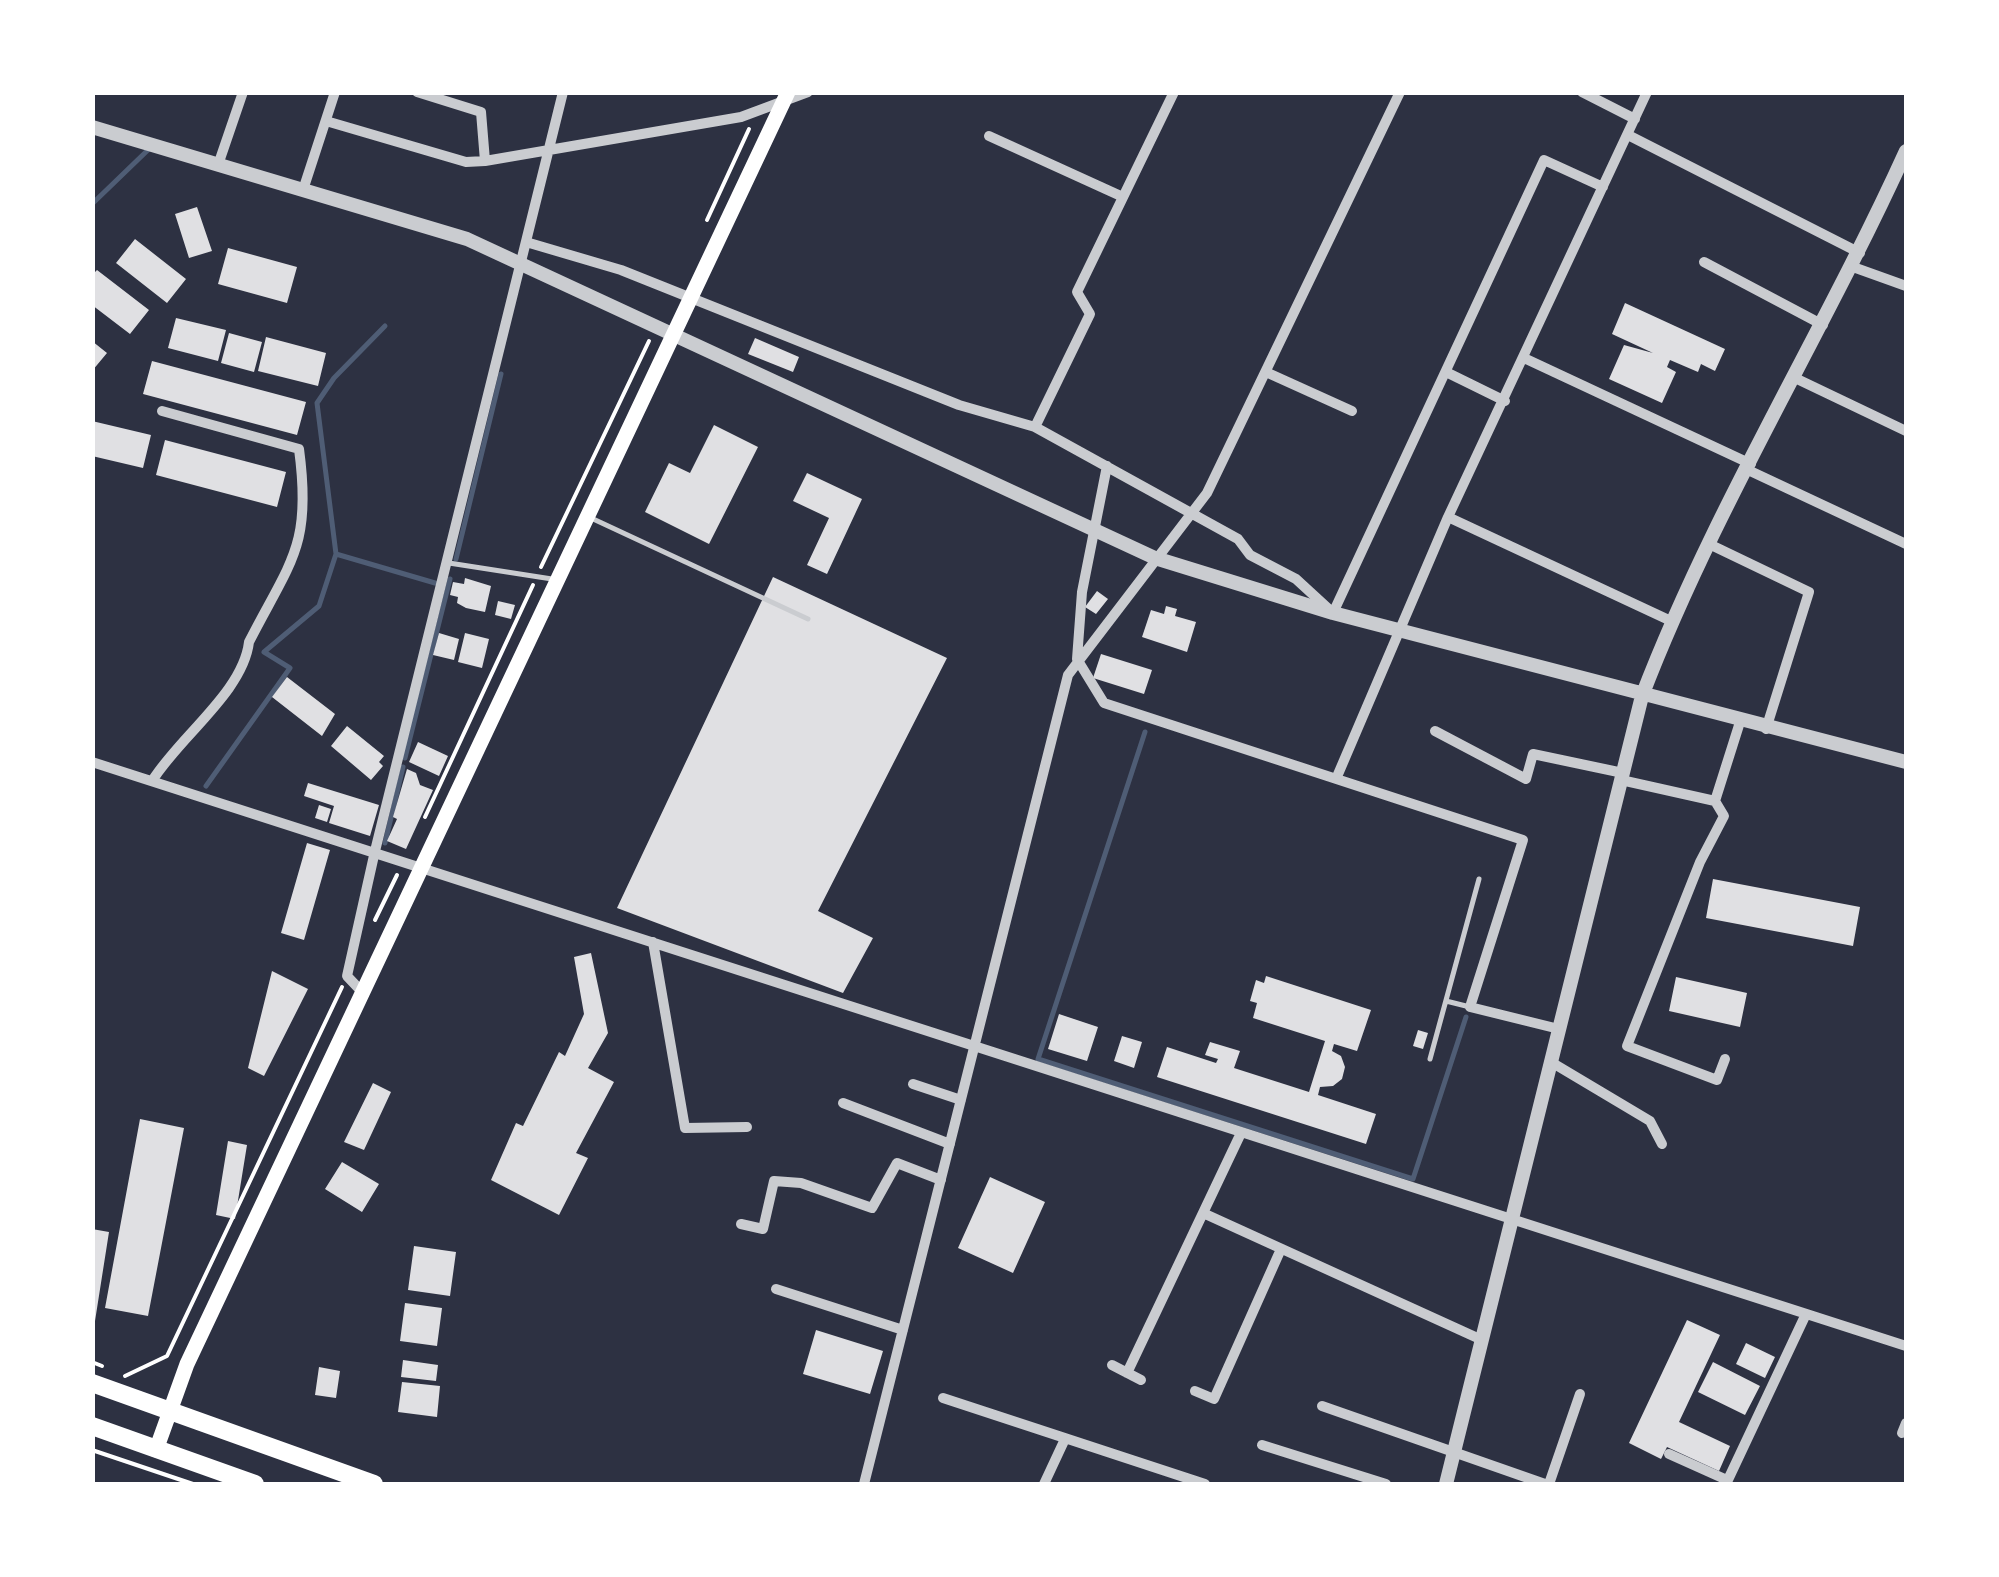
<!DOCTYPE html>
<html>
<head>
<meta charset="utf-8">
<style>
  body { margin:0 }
  #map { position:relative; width:1999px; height:1577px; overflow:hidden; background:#2d3142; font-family:"DejaVu Sans",sans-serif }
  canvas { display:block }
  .frame { position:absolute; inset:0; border:95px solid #fff; pointer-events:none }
</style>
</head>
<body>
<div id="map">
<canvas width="1999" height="1577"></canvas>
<div class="frame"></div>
</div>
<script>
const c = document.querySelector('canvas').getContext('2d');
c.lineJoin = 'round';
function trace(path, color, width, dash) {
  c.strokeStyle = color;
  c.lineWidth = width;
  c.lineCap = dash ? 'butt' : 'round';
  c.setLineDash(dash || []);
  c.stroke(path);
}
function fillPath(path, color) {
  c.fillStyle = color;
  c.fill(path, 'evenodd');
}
trace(new Path2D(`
  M92,204l58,-56
  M336,554l99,29
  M456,559l45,-185
  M1145,732l-107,327 375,120 53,-162
  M405,758l45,-179
  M206,786l84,-118 -26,-16 55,-46 17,-52 -19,-151 17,-25 51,-52
  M385,843l18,-76`), '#4f5d75', 5);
fillPath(new Path2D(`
  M197,207l15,44 -23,7 -14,-44z
  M135,239l51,40 -19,24 -51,-40z
  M228,248l69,19 -10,36 -69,-19z
  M97,270l52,40 -19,24 -38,-29v-30z
  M1625,303l100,46 -10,22 -14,-7 -3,8 -28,-12 -3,7 9,5 -14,31 -53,-24 15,-34 29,8 -41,-19z
  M176,318l50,12 -8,31 -50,-13z
  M229,333l33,9 -8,30 -33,-9z
  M266,337l60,16 -8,33 -60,-15z
  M755,338l44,19 -6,15 -45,-18z
  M92,341l15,12 -15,18z
  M152,361l154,41 -9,33 -154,-41z
  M92,421l59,14 -8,33 -51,-12z
  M714,425l44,22 -49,97 -64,-32 24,-49 21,10z
  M165,440l121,32 -9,35 -121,-32z
  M807,473l55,26 -35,75 -20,-9 22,-47 -36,-17z
  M773,577l174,81 -129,253 55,27 -30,55 -226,-85z
  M465,578l26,8 -6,26 -19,-4 -9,-5 1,-6 -8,-2 3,-13 11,2z
  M1097,591l11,8 -12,15 -11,-7z
  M498,601l17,4 -4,14 -16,-4z
  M1166,606l11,3 -2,7 21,6 -9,30 -45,-15 9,-27 13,4z
  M439,633l20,6 -5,21 -21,-5z
  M465,633l24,6 -7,29 -24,-6z
  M1101,654l51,16 -8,24 -51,-16z
  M287,677l48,37 -13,22 -50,-39z
  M347,726l37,30 -5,6 4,4 -12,14 -40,-34z
  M418,742l30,14 -9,20 -30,-14z
  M407,769l9,4 4,12 13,5 -27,59 -19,-8 10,-22 -4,-2z
  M308,783l71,22 -9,31 -41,-13 5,-17 -30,-10z
  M319,805l12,4 -4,13 -12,-4z
  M307,843l23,7 -26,90 -23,-7z
  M1713,879l147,28 -7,39 -147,-28z
  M591,953l17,80 -20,35 26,14 -38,71 12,5 -29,57 -68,-35 25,-57 7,3 36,-74 6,4 19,-42 -10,-57z
  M272,971l36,18 -44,87 -16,-8z
  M1266,976l105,34 -14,41 -23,-7 -2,7 9,5 4,11 -3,12 -9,7 -13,1 -2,8 58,19 -10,30 -209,-67 10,-30 49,16 2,-4 -13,-4 5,-13 30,9 -6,17 75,24 16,-51 -72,-23 4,-15 -7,-2 6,-21 8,3z
  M1676,977l71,16 -7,34 -71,-16z
  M1059,1014l39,13 -11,34 -39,-12z
  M1418,1030l10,3 -5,16 -10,-3z
  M1122,1036l20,6 -8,26 -20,-7z
  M373,1083l18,9 -27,58 -20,-8z
  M140,1119l44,9 -36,188 -43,-8z
  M228,1141l19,4 -12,74 -19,-4z
  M342,1162l37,22 -17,28 -37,-23z
  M990,1177l55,25 -32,71 -55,-25z
  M92,1229l17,3 -14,89h-3z
  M414,1246l42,6 -6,44 -42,-6z
  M405,1303l37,5 -5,38 -37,-5z
  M1687,1320l33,15 -41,87 51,24 -11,25 -52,-24 -6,12 -32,-16z
  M816,1330l67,21 -13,43 -67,-20z
  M1746,1343l29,14 -10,21 -29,-14z
  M403,1360l35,5 -2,16 -35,-4z
  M1713,1362l47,24 -15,29 -47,-23z
  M319,1367l21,4 -4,27 -21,-3z
  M402,1382l38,4 -3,31 -39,-5z`), '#e0e0e3');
trace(new Path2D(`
  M707,220l42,-91
  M541,567l108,-226
  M425,817l108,-232
  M375,920l22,-45
  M92,1362l10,4
  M125,1376l42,-20 175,-369
  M92,1450l101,34`), '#fff', 4);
trace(new Path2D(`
  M591,518l217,101
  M449,563l103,16
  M1446,1001l24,6
  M1430,1059l49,-180`), '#caccd0', 5);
trace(new Path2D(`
  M417,92l64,20 4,49
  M1582,92l53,27
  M326,121l140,41 19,-1 256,-44 67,-25
  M1628,135l232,118
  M989,136l134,61
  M218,165l25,-73
  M303,190l32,-98
  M526,242l95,28 338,135 76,22 203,112 12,16 46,24 37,34 211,-453 59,27
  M1704,262l119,63
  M1853,267l53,19
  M1524,358l227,106
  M1446,372l59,29
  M1268,373l84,38
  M1795,378l111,53
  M1035,427l55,-113 -13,-22 97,-200
  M1107,466l-25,126 -5,67 27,44 419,137 -53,167 89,22
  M1748,470l158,74
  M1448,517l223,104
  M1709,544l100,48 -43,137
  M1435,731l91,48 7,-25 90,19
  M92,762l1814,584
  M1336,779l112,-262 199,-425
  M1621,780l94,21 9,15 -24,46 -73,184 90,34 8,-21
  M152,781c28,-45 91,-89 97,-139 42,-82 63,-96 50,-193l-137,-38
  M1715,801l25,-79
  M653,942l32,186 62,-1
  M364,994l-17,-18 28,-125 188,-759
  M1551,1062l99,59 12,23
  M913,1084l48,16
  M843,1103l107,41
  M1241,1133l-38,80 279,127
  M741,1224l22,5 11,-48 27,2 71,25 25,-45 44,17
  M776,1289l127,41
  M1112,1365l29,15
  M1127,1373l76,-160
  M1195,1391l19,8 67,-150
  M943,1398l262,86
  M1322,1406l223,78
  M1902,1433l4,-10
  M1262,1445l124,39
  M1669,1454l58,26
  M864,1484l204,-809 139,-182 193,-401
  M1044,1484l21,-45
  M1549,1484l31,-90
  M1726,1484l80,-170`), '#caccd0', 10);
trace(new Path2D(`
  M92,127l375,112 688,319 178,55 573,149
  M1446,1484l196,-788c72,-188 181,-362 264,-545`), '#caccd0', 14);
trace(new Path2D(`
  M156,1450l31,-86 601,-1272`), '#fff', 15);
trace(new Path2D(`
  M92,1383l282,101
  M92,1426l163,58`), '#fff', 18);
</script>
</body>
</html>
